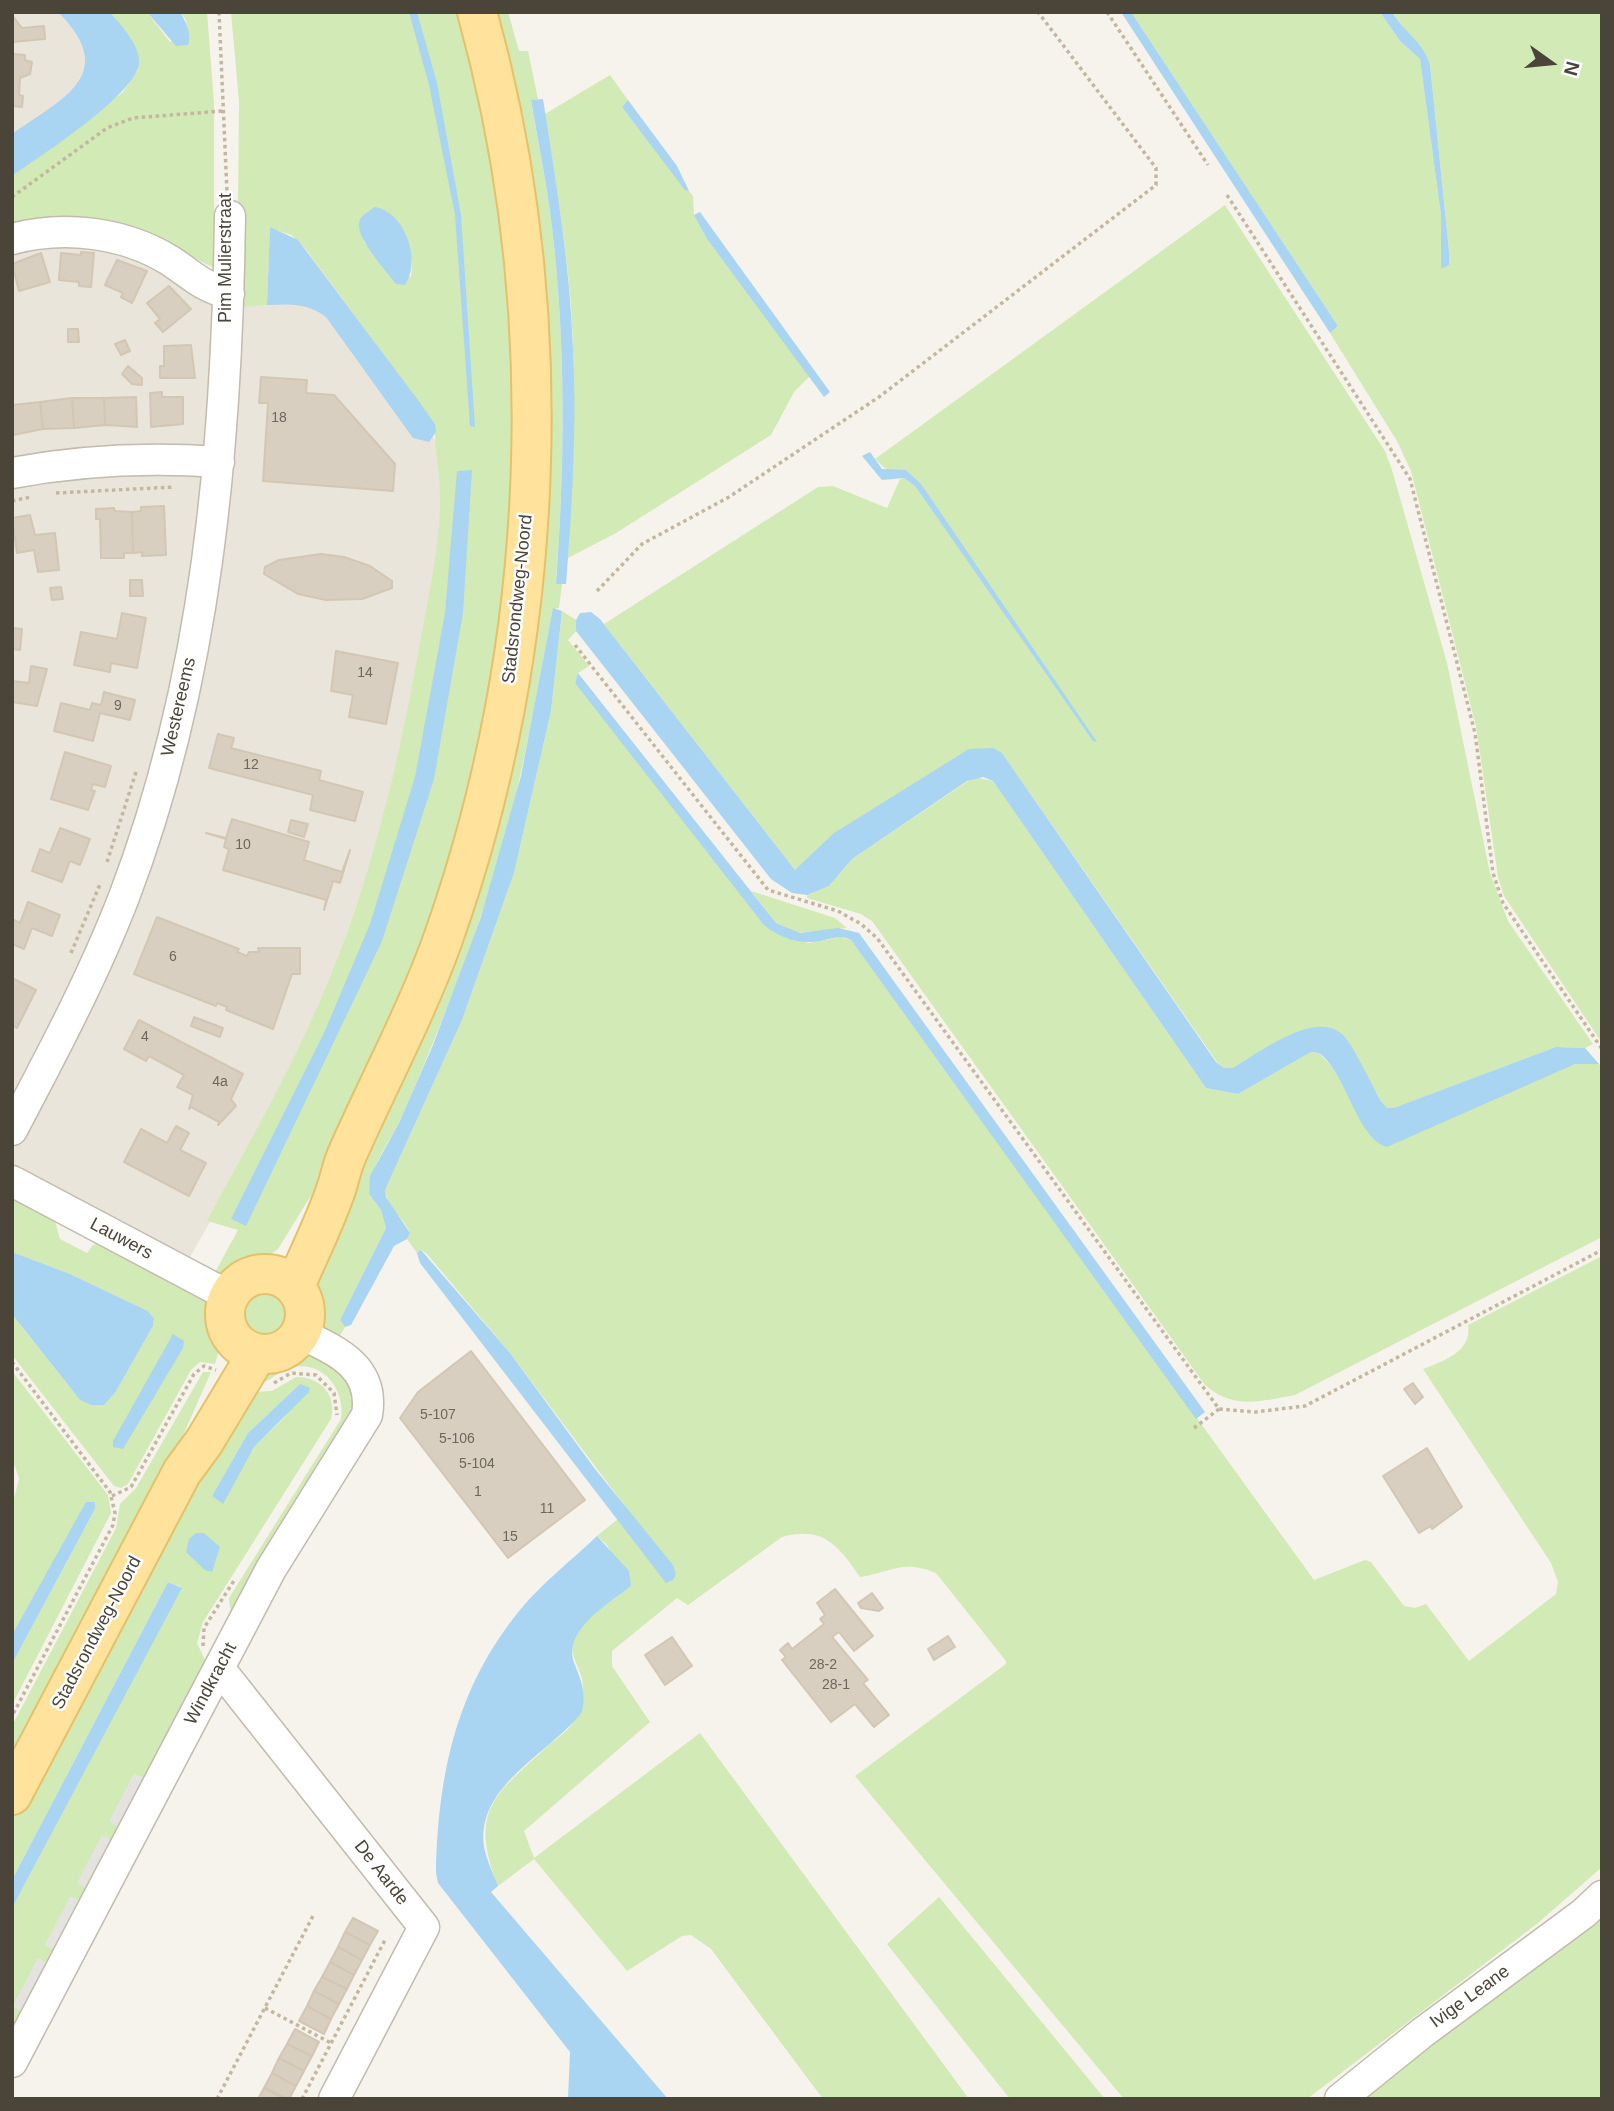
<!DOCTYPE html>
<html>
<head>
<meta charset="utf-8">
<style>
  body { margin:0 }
  #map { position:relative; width:1614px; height:2111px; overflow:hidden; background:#f6f3ec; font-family:Helvetica,sans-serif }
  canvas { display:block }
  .frame { position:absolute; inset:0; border:14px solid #4b4439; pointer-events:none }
  .north { position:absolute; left:1516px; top:28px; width:70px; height:70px; -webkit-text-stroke:5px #fff; paint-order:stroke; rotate:105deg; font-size:19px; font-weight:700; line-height:28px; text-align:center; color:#4b4439 }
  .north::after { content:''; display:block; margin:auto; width:24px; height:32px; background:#4b4439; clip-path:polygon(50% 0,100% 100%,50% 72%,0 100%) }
</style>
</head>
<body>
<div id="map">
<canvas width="1614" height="2111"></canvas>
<div class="frame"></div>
<div class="north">N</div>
</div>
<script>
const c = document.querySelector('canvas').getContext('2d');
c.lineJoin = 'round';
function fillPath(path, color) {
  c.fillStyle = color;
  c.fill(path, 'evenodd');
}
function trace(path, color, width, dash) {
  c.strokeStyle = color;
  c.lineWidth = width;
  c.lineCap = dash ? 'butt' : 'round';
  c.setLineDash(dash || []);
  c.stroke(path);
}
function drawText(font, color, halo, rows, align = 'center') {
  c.font = font + ' Helvetica,sans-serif';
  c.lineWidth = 5;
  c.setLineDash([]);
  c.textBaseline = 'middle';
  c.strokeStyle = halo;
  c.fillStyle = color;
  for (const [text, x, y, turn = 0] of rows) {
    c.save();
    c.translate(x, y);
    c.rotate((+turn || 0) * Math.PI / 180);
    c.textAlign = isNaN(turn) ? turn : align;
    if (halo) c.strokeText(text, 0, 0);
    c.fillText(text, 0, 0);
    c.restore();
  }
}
fillPath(new Path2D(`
  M12,12h74l25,46 -99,97z
  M12,243h120l92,54 104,5 115,148 4,48 -46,279 -97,280 -114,200 -178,-90z`), '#eae5da');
fillPath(new Path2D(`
  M110,12h37l23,30 17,-11 -1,-11 -6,-8h27l7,91v165l-63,-32 -139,-11v-49l111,-84 15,-22 -7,-30z
  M231,12h233l27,112 27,242 -15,289 -44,195 -109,273 -35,66 -37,60 -20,14 -36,13 -8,-2 24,-44 -31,-9c43,-80 88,-158 122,-241 44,-108 71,-222 91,-337 8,-44 21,-102 20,-146 0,-25 -6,-49 -5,-73l-131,-177 -13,-12 -21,-7 -3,77 -30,2 2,-205zM405,233l7,31 -1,13 -31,-16 -17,-20z
  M487,12h21l11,39h9l10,48 -7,2c7,42 16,84 21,126 14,118 13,238 4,356l6,1 -3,24 -6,1c-20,104 -37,210 -73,310 -23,66 -49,130 -76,193 -12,28 -34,52 -35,82l12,16 5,18 -46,92 5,7 -7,12 -20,-15 -9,-35 74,-180 154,-562z
  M1131,12h249l20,29 20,18 21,156 1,54 7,-18 -19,-186 -38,-53h210v1031l-98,-147 -6,-19 -22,-151 -65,-255 -14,-30 -67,-108 8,-7z
  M610,75l18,25 -6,7 71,89 1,18 13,25 103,137 -16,16 -23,43 -155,98 -48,25c3,-84 9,-168 3,-252 -5,-64 -16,-128 -26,-192z
  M1225,205l160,246 7,19 55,193 43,210 18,48 85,123 -8,4 -29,-1 -161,61h-8l-6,-7 -39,-66 -52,1 -57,32h-9l-7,-6 -215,-309 -207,117 -191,-246 214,-137 15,-1 54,22 13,-29 4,-1 11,8 180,256 -174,-257 -15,-15 -18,1 -13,-12z
  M562,611l14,9v11l-8,9 21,26 -11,7 -3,10 212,255 22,5 31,-6 11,3 463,640 51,-20 6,2 33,44 11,2 11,-4 43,57 87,-67 2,-12 -7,-19 -128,-194c19,-7 50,-18 45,-44l134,-69v611l-64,56 -231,176h-183l-269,-323 151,-112v-3l-70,-88c-34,-14 -44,-1 -76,4 -22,-32 -37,-51 -78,-40l-94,68 -11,-7 -65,53v15l38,56 -126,109 10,27 166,-125 269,366h-146l-112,-150 -20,-14 -9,1 -55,35 -93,-112 -36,27c-30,-77 -3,-91 51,-141 8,-7 22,-16 26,-26 4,-8 8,-23 8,-31 1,-22 -23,-36 -2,-61 13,-15 34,-28 50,-41l-24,-41 -10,-9 22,-18 47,64 10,-8 -166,-221 -83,-99 -6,-4 -4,3 -10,-14 3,-6c-6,-15 -23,-26 -25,-43l77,-170 52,-147 37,-162z
  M974,777l19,4 213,307 32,6 73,-42 8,1 15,16 34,62 207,-67h24l3,4v169l-307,158c-34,6 -62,15 -90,-10l-333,-464 -11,-7 -54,-16v-3l22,-9 23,-27z
  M751,891l84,27 12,10 -48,5 -23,-10z
  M12,1199l43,22 5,18 27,14 6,-8 13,-3 101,57c10,18 16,46 8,65l-15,-2 -9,8 -63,114 -7,4 -7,-2 -102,-131v-41l68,86 11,5h13l11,-12 38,-67 1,-8 -6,-7 -78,-37 -58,-22z
  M241 1312a24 24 0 1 1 48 0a24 24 0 1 1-48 0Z
  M304,1351l41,20 12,36 -121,208 -6,-7 -1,-10 112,-179c5,-31 -21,-62 -54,-50 -11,4 -17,13 -30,15l11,-20z
  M12,1371l96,124 3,18 -99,192v-41l83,-155v-7l-83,133v-129l7,-27 -7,-22z
  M203,1372h8l-49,111 -150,285v-42l104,-198 4,-24 16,-16z
  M296,1377c25,0 41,18 35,42l-128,203 -6,21 9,19 -57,119 -15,-7 -24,47 14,8 -7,14 -15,-7 -24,47 14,8 -7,13 -14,-7 -26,48 15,7 -8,14 -14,-7 -25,47 14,8 -15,29v-135l169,-321 -13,-5 -156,298v-63l157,-299 84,-126 19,-1zM300,1384l-15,33 -31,30 -32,56 -10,-7 36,-63z
  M939,1897l166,202h-95l-123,-155z
  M1602,1904v195h-246z`), '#d2eab5');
fillPath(new Path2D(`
  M134,1774l15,7 -25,48 -15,-7z
  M102,1835l15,8 -25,48 -15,-8z
  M70,1897l15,7 -25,48 -15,-7z
  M38,1958l14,8 -25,48 -14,-8z`), '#e5e3e0');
fillPath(new Path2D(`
  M58,12h52c11,14 30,32 29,51 -1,30 -100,94 -127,113v-42c49,-35 109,-59 46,-122z
  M147,12h33c6,9 12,24 8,33l-12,1z
  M409,12h8l20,71 24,132 14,212 -5,-1 -15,-211 -26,-130z
  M1121,12h10l207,314 -8,7z
  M1380,12h12c12,20 32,31 38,53l19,186v14l-8,4v-54l-21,-156 -20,-18z
  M543,99c13,83 27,165 30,250 4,78 -1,157 -7,235h-10c9,-119 10,-239 -4,-357 -5,-43 -14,-85 -21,-127z
  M628,100l49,66 12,25 -4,-1 -63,-83z
  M374,207c31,4 48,54 31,78l-9,-1c-9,-13 -46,-51 -35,-66 3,-4 10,-8 13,-11z
  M700,212l130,180 -6,5 -117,-158 -13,-24z
  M270,227l28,13 120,160 17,24 1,8 -7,10 -16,-4 -87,-121c-18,-14 -37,-13 -59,-12z
  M870,452l12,17 24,1 15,14 176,258 -4,-1 -178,-255 -11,-8 -22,2 -20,-24z
  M472,470l-9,143 -29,166 -52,162 -136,285 -15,-7 93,-186 46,-109 45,-147 30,-164 12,-142z
  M553,608l9,3 -11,100 -37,162 -52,147 -77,170 1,7 24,36 -3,6 -13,7 -43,79 -6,2 -5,-7 46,-92 -5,-18 -12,-16 1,-18 29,-53 34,-78 48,-128 40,-141z
  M591,612l9,7 195,251 39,-37 135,-84 24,-1 9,5 214,309 8,6h9c26,-15 81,-58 109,-34 11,10 30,52 39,67l6,7h7l162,-61 29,1 14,16h-24l-188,83c-30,-8 -41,-75 -68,-94l-8,-1 -73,42 -32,-6 -213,-307 -10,-4 -16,4 -115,78 -23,27 -22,9 -15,-2 -21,-14 -195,-248v-11l4,-7z
  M578,673l198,250 24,10 38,-5 21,5 346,479 -9,7 -345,-479c-13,-7 -26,2 -39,2 -18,1 -34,-6 -48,-17l-189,-242z
  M421,1250l89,103 85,116 78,96 3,9 -3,6 -7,3 -246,-320 -3,-10z
  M12,1252l58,22 78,37 6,7 -1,8 -38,67 -11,12h-13l-11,-5 -68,-86z
  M173,1334l11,7 -1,7 -60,101 -10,-2v-6z
  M300,1384l10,4 -1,4 -55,55 -31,57 -11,-8 36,-63z
  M86,1502h9v7l-83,155v-29z
  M196,1533h8l16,14 -8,25 -7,-2 -19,-18 3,-13z
  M597,1536l32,35 2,15c-23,19 -70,44 -56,79 7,17 11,29 7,47 -33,43 -114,77 -96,143 3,10 8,21 12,31l-7,6 177,207h-100l2,-47 -132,-169 -2,-10c2,-98 20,-185 84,-263 22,-27 52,-50 77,-74z
  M168,1582l14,6 -170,320v-28z`), '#a9d4f2');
const building = new Path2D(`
  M12,15l10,13 22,-2 1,13 -33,3z
  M12,54l13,1v5l7,2 -2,12 -10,4 -1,17 4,1 -1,11 -10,-1z
  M81,252l13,1 -3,34 -12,-1v-4l-20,-2 2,-27 20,2z
  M41,253l9,29 -31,9 -7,-27z
  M117,260l30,11 -15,32 -11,-6 2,-4 -18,-8z
  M169,286l22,23 -28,23 -8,-9 5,-4 -13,-16z
  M68,329h10l1,13h-11z
  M125,340l5,11 -9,4 -6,-11z
  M191,345l4,33h-35v-12h4v-20z
  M128,366l14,12v7l-10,-1 -10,-10z
  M261,377l46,3 -1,13 28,2 61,69 -2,27 -130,-10 5,-78h-9z
  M162,392v5h21v27l-32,3 -1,-34z
  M136,397l1,30 -32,-2 -1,-27z
  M72,398l2,30 -31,1 -3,-27z
  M72,398h32l1,27 -31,3z
  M40,402l3,27 -30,6 -1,-30z
  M164,506l2,49 -24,1v-4l-9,1 -1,-41 9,-1v-4z
  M114,508l1,3 17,1 1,41h-9v5h-23l-1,-39h-4v-10z
  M30,515l5,20 20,-2 4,37 -21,2 -4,-22 -17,3 -5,-35z
  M321,554l23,3 26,9 22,15v7l-30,11 -36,1 -28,-6 -34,-20 1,-7 14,-7z
  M130,580h12l1,16h-13z
  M61,587l2,12 -11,1 -2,-12z
  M122,613l24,5 -9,50 -26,-5 -1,9 -36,-7 7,-33 36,7z
  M12,628l10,1 -2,21 -8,-1z
  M336,651l62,12 -12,61 -37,-7 4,-22 -22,-4z
  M31,666l16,3 -10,37 -25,-4v-21l17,2z
  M104,692l31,8 -5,20 -30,-7 -7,28 -39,-10 7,-28 29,7 2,-7 9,2z
  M218,734l16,4 -3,10 90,23 -2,9 44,12 -8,29 -45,-11 3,-15 -104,-27z
  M65,752l46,14 -6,21 -12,-3 -2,6 4,1 -7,19 -37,-11z
  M232,819l77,23 -5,18 38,12 8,-22 -10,33 -7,-2 -9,29 2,-10 -103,-30 6,-21 -5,-2 2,-8 -20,-6 20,5z
  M291,820l17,4 -4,13 -16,-5z
  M60,828l30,11 -10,26 -10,-4 -8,21 -30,-11 8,-22 10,4z
  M28,902l32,13 -8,21 -20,-8 -8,21 -12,-5v-25l8,4z
  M157,917l82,32 -2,3 10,4 2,-4h10l-1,-4h42v26h-8l-19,55 -47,-19 1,-3 -10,-4 -1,3 -82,-32z
  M12,978l24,12 -19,38 -5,-3z
  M194,1017l29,11 -3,9 -29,-11z
  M139,1020l104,54 -12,25 5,7 -18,19 1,-3 -28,-15 -2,2 4,-14 -16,-8 7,-12 -35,-19 -3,5 -22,-12z
  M176,1126l13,7 -9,17 26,13 -17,33 -65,-34 17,-33 26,14z
  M471,1351l114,149 -77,58 -108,-140 18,-26z
  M1413,1383l10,14 -8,7 -11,-15z
  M1427,1448l35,59 -30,22 -1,-3 -12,7 -36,-57z
  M835,1589l38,47 -19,15 -15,-19 -7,5 36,43 -5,3 26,32 -15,12 -19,-23 -24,18 -49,-62 4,-3 -6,-7 8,-7 4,6 32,-25 -4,-5 5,-4 -8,-12z
  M872,1593l11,15 -4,3 -18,-3 -3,-5z
  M948,1636l7,11 -21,13 -6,-11z
  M672,1637l20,29 -27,19 -20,-30z
  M353,1918l25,13 -8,14 -25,-13z
  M345,1932l25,13 -8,15 -24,-13z
  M338,1947l24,13 -8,15 -24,-13z
  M330,1962l24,13 -7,14 -25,-12z
  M322,1977l25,12 -8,15 -25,-13z
  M314,1991l25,13 -8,15 -24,-13z
  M307,2006l24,13 -7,15 -25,-13z
  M295,2029l24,13 -7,14 -25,-12z
  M287,2044l25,12 -8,15 -25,-13z
  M279,2058l25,13 -8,15 -24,-13z
  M272,2073l24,13 -7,13 -25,-11z
  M264,2088l21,11h-27z`);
fillPath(building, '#d8cfc1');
trace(building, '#d3c7b4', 2);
const minor = new Path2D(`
  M12,239c51,-14 111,-7 157,21 25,16 28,24 60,34
  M12,473c70,-13 137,-16 207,-11
  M12,1130c40,-76 81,-153 112,-233 83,-218 103,-451 106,-681
  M12,1181l217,115
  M219,1668l205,259 -90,172
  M12,2062l259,-493 96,-154c8,-48 -30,-64 -66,-81
  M1340,2099l82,-66 162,-120 18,-17`);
const major = new Path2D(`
  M225 1314a40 40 0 1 1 80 0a40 40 0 1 1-80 0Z
  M295,1286c13,-30 28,-60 39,-91 5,-12 7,-26 12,-38 32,-73 70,-143 97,-218 104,-294 118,-626 34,-927
  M12,1795l170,-323 22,-30 53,-88`);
trace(minor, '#c2bbae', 33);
trace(major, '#e6c16a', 42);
trace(new Path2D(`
  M219,12l8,180
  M1107,12l101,153
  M1227,195l183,284 65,254 18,140 10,30 99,146
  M12,197l95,-69 26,-10 89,-7
  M56,493l118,-6
  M12,501l19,-4
  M597,591l45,-47 87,-47 150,-100 277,-212v-17l-118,-156
  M575,645l193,245 70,21 23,13 16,14 342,471 36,3 50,-6 297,-156
  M107,862l29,-90
  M71,953l30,-71
  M12,1362l98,130 5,21 -2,12 -101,191
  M274,1383l17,-10 25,2 18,18 3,22
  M1194,1428l25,-19
  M112,1496l19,-9 63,-113 10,-8 12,4
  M203,1646l1,-18 31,-49
  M265,2008l66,35
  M217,2099l97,-185
  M302,2099l83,-159`), '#c4b79f', 3.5, [3.5, 3.5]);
trace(minor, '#fff', 30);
trace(major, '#ffe39c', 38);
drawText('14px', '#6e675b', null, [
  ["18",279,418],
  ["14",365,673],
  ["9",118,706],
  ["12",251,765],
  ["10",243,845],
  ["6",173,957],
  ["4",145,1037],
  ["4a",220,1082],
  ["5-107",438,1415],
  ["5-106",457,1439],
  ["5-104",477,1464],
  ["1",478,1492],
  ["11",547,1509],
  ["15",510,1537],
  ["28-2",823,1665],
  ["28-1",836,1685]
]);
drawText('18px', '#4b4439', '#fff', [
  ["Pim Mulierstraat",226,258,-90],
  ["Stadsrondweg-Noord",518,599,-84],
  ["Westereems",179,707,-77],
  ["Lauwers",121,1239,28],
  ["Stadsrondweg-Noord",97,1633,-62],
  ["Windkracht",211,1684,-62],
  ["De Aarde",381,1873,52],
  ["Ivige Leane",1470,1997,-36]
]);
</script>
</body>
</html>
